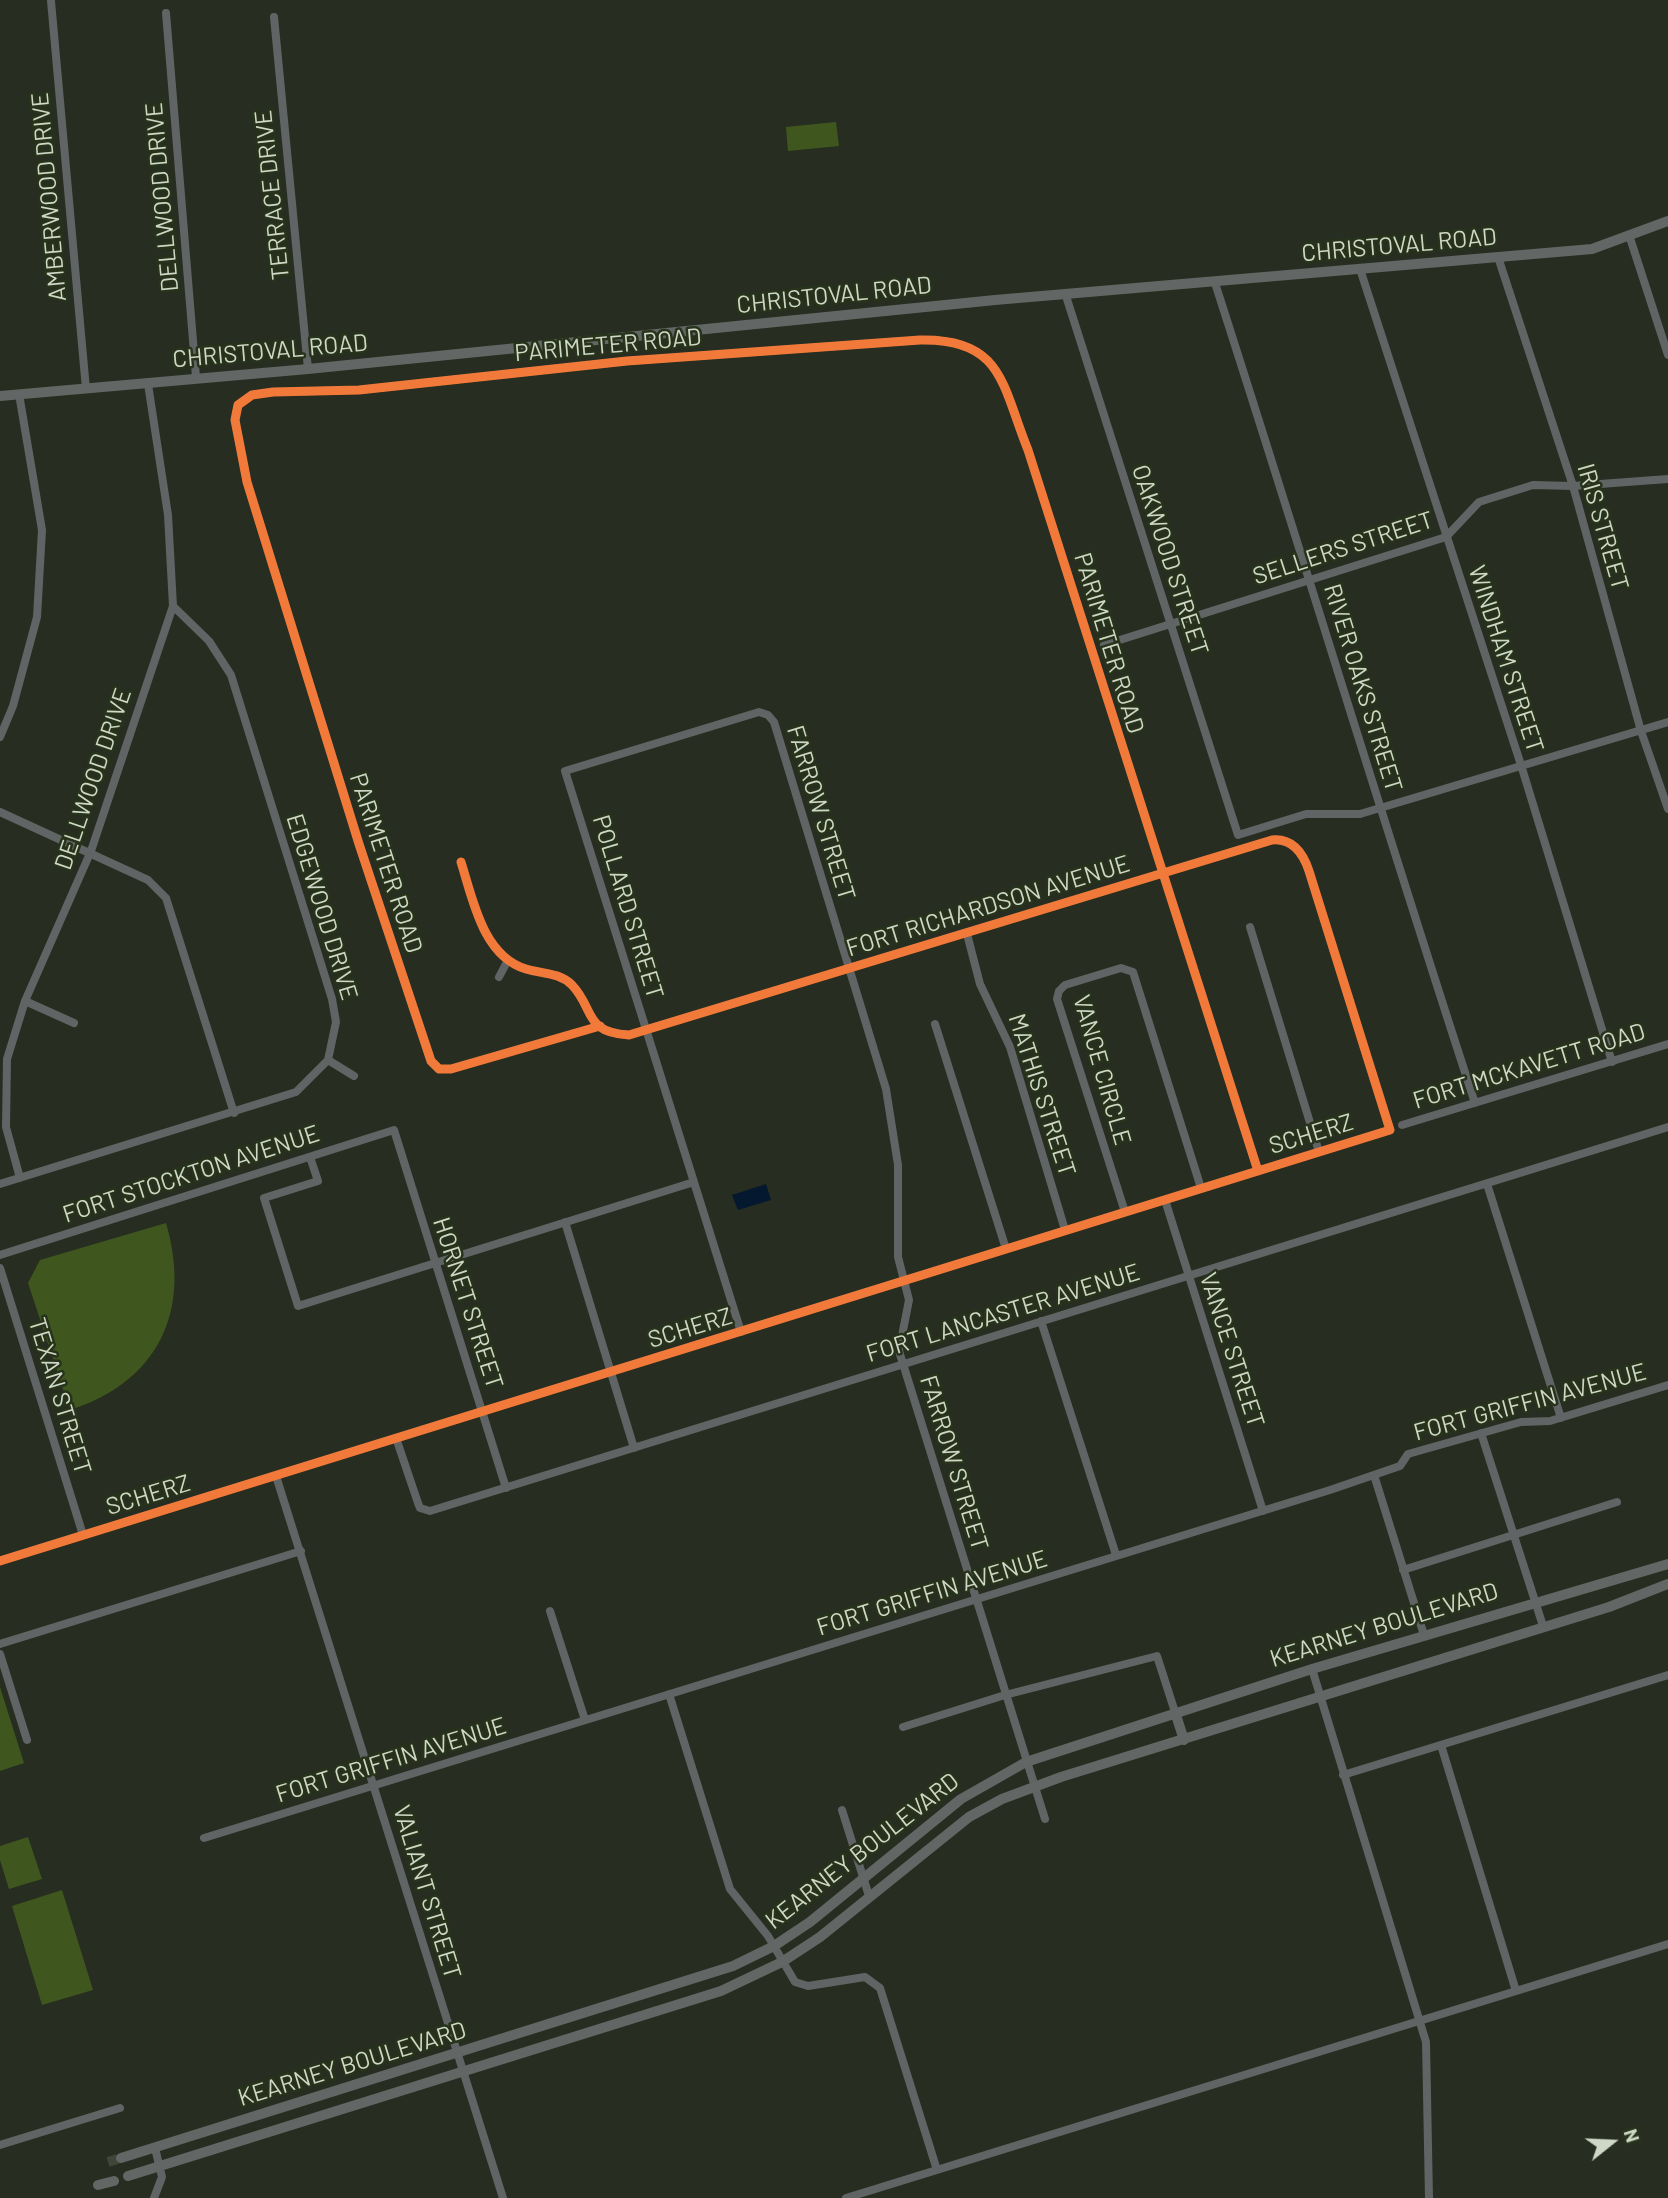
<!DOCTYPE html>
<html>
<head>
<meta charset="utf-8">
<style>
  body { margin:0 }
  #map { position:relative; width:1668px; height:2198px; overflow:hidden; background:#272d20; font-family:Barlow,sans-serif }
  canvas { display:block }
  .north { position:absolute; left:1577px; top:2107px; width:70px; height:70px; -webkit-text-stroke:5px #27331a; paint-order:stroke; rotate:72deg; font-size:19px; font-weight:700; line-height:28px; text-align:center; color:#cfd7c7 }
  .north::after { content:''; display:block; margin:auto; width:24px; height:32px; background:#cfd7c7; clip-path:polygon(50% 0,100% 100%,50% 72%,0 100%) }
</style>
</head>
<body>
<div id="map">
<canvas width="1668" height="2198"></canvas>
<div class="north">N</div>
</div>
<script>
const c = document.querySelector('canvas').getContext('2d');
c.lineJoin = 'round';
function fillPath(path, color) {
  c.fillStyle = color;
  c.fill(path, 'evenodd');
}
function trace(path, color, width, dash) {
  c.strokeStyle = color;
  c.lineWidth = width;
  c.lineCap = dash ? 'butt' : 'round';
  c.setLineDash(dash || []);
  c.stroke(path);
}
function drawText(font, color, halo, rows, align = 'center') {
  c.font = font + ' Barlow,sans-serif';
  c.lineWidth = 5;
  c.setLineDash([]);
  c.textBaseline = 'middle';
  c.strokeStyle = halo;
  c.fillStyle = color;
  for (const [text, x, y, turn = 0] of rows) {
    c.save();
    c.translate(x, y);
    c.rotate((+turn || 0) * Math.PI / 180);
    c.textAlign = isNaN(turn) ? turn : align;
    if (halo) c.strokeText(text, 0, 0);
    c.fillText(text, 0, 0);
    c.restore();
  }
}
fillPath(new Path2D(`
  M836,122l3,24 -51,5 -2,-24z
  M166,1223c26,88 -8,159 -96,187l-42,-127 12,-23z
  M0,1687l24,76 -24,8z
  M28,1837l14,42 -33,10 -9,-29v-14z
  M62,1890l31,100 -51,15 -30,-99z`), '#3f571e');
fillPath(new Path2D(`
  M766,1184l5,16 -33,10 -6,-15z`), '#04182f');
trace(new Path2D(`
  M108,2162l13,-4`), '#404639', 10, [10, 5]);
trace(new Path2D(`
  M51,1l35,388
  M166,13l30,364
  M274,17l34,352
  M1630,238l38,117
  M1498,257l75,229 68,245 27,78
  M1360,269l161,496 91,297
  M1215,283c88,273 171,548 260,820
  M1066,296l172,539 68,-21h54l308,-92
  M1104,645l342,-108 33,-35 54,-17 40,1 95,-7
  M0,737l13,-31 24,-89 5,-87 -23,-136
  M0,812l148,68 18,18 68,215
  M1250,927l69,225
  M967,934l13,50 30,63 55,183
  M499,977l9,-17
  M25,1001l49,22
  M935,1024l71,225
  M600,1026l-149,43h-12l-8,-8 -72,-217 -112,-362 -12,-62 3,-15 14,-10 21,-3 86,-2 268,-29 293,-21c83,-2 82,46 108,110l230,721
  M328,1060l26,16
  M1402,1125l266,-81
  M310,1157l8,24 -54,17 34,108 396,-124
  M20,1178l-14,-51 1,-68 18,-58 66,-150 82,-245 -5,-91 -20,-131
  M0,1184l296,-92 32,-32 8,-38 -4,-23 -101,-324 -22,-34 -36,-35
  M1487,1184l74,234
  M1165,1200l98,311
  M1125,1212l-68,-213 2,-8 6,-6 56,-17 12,4 68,216
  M565,1222l69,226
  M0,1255l394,-125 112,358
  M0,1268l83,267
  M1041,1321l75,234
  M741,1332l-176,-561 194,-59 9,3 6,7 112,367 12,76v92l11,43 -10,51 146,468
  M1481,1433l62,193
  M396,1438l22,65 2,5 10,3 1238,-384
  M1374,1475l50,160
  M276,1476l227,722
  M0,1561l1390,-431 -81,-259c-6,-18 -17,-33 -37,-31l-643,195c-46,-3 -34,-26 -57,-50 -13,-13 -30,-11 -46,-16 -43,-13 -53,-69 -65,-107
  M1403,1570l214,-68
  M550,1611l35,109
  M0,1644l301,-93
  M0,1654l27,86
  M1312,1669l114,373 3,156
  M669,1694l61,195 38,47 27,46 13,4 57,-9 15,11 57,182
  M903,1727l102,-32 152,-39 18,56
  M1441,1745l75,246
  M1343,1775l325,-100
  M842,1810l27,86
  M204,1838l1126,-348 70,-24 8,-12 113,-32 29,-1 118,-36
  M0,2145l120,-37
  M154,2198l8,-21 -7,-29
  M846,2198l822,-254`), '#606464', 8);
trace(new Path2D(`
  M0,396l308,-27 687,-69 597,-51 76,-28
  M1175,1712l9,28
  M121,2158l612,-192 41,-20 36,-24 151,-123 65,-37 286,-93 356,-105
  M128,2176l593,-185 61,-29 38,-25 149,-120 33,-18 59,-22 548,-170 59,-23
  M98,2185l16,-4`), '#626765', 10);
trace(new Path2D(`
  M600,1026l-149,43h-12l-8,-8 -72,-217 -112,-362 -12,-62 3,-15 14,-10 21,-3 86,-2 268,-29 293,-21c83,-2 82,46 108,110l230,721
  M0,1561l1390,-431 -81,-259c-6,-18 -17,-33 -37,-31l-643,195c-46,-3 -34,-26 -57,-50 -13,-13 -30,-11 -46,-16 -43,-13 -53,-69 -65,-107`), '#f17a3a', 9);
drawText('24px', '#cfd7c7', '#27331a', [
  ["TERRACE DRIVE",272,195,-96],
  ["AMBERWOOD DRIVE",49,197,-95],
  ["DELLWOOD DRIVE",162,197,-95],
  ["CHRISTOVAL ROAD",1399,245,-5],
  ["CHRISTOVAL ROAD",834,295,-6],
  ["PARIMETER ROAD",608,345,-5],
  ["CHRISTOVAL ROAD",270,351,-5],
  ["IRIS STREET",1603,527,74],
  ["SELLERS STREET",1343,548,-18],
  ["OAKWOOD STREET",1170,560,72],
  ["PARIMETER ROAD",1109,643,73],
  ["WINDHAM STREET",1506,659,72],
  ["RIVER OAKS STREET",1363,688,73],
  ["DELLWOOD DRIVE",93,779,-71],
  ["FARROW STREET",821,813,73],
  ["PARIMETER ROAD",386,863,72],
  ["FORT RICHARDSON AVENUE",988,906,-17],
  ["EDGEWOOD DRIVE",322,907,73],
  ["POLLARD STREET",628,907,73],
  ["FORT MCKAVETT ROAD",1529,1066,-17],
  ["VANCE CIRCLE",1102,1070,74],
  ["MATHIS STREET",1042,1095,72],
  ["SCHERZ",1311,1134,-17],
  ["FORT STOCKTON AVENUE",191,1174,-18],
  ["HORNET STREET",468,1303,72],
  ["FORT LANCASTER AVENUE",1003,1313,-17],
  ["SCHERZ",690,1328,-17],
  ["VANCE STREET",1232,1350,72],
  ["TEXAN STREET",60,1396,73],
  ["FORT GRIFFIN AVENUE",1530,1402,-15],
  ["FARROW STREET",954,1463,73],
  ["SCHERZ",148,1495,-17],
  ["FORT GRIFFIN AVENUE",932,1593,-17],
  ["KEARNEY BOULEVARD",1384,1625,-17],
  ["FORT GRIFFIN AVENUE",391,1760,-17],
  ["KEARNEY BOULEVARD",862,1851,-38],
  ["VALIANT STREET",427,1892,73],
  ["KEARNEY BOULEVARD",352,2064,-17]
]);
</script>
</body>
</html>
